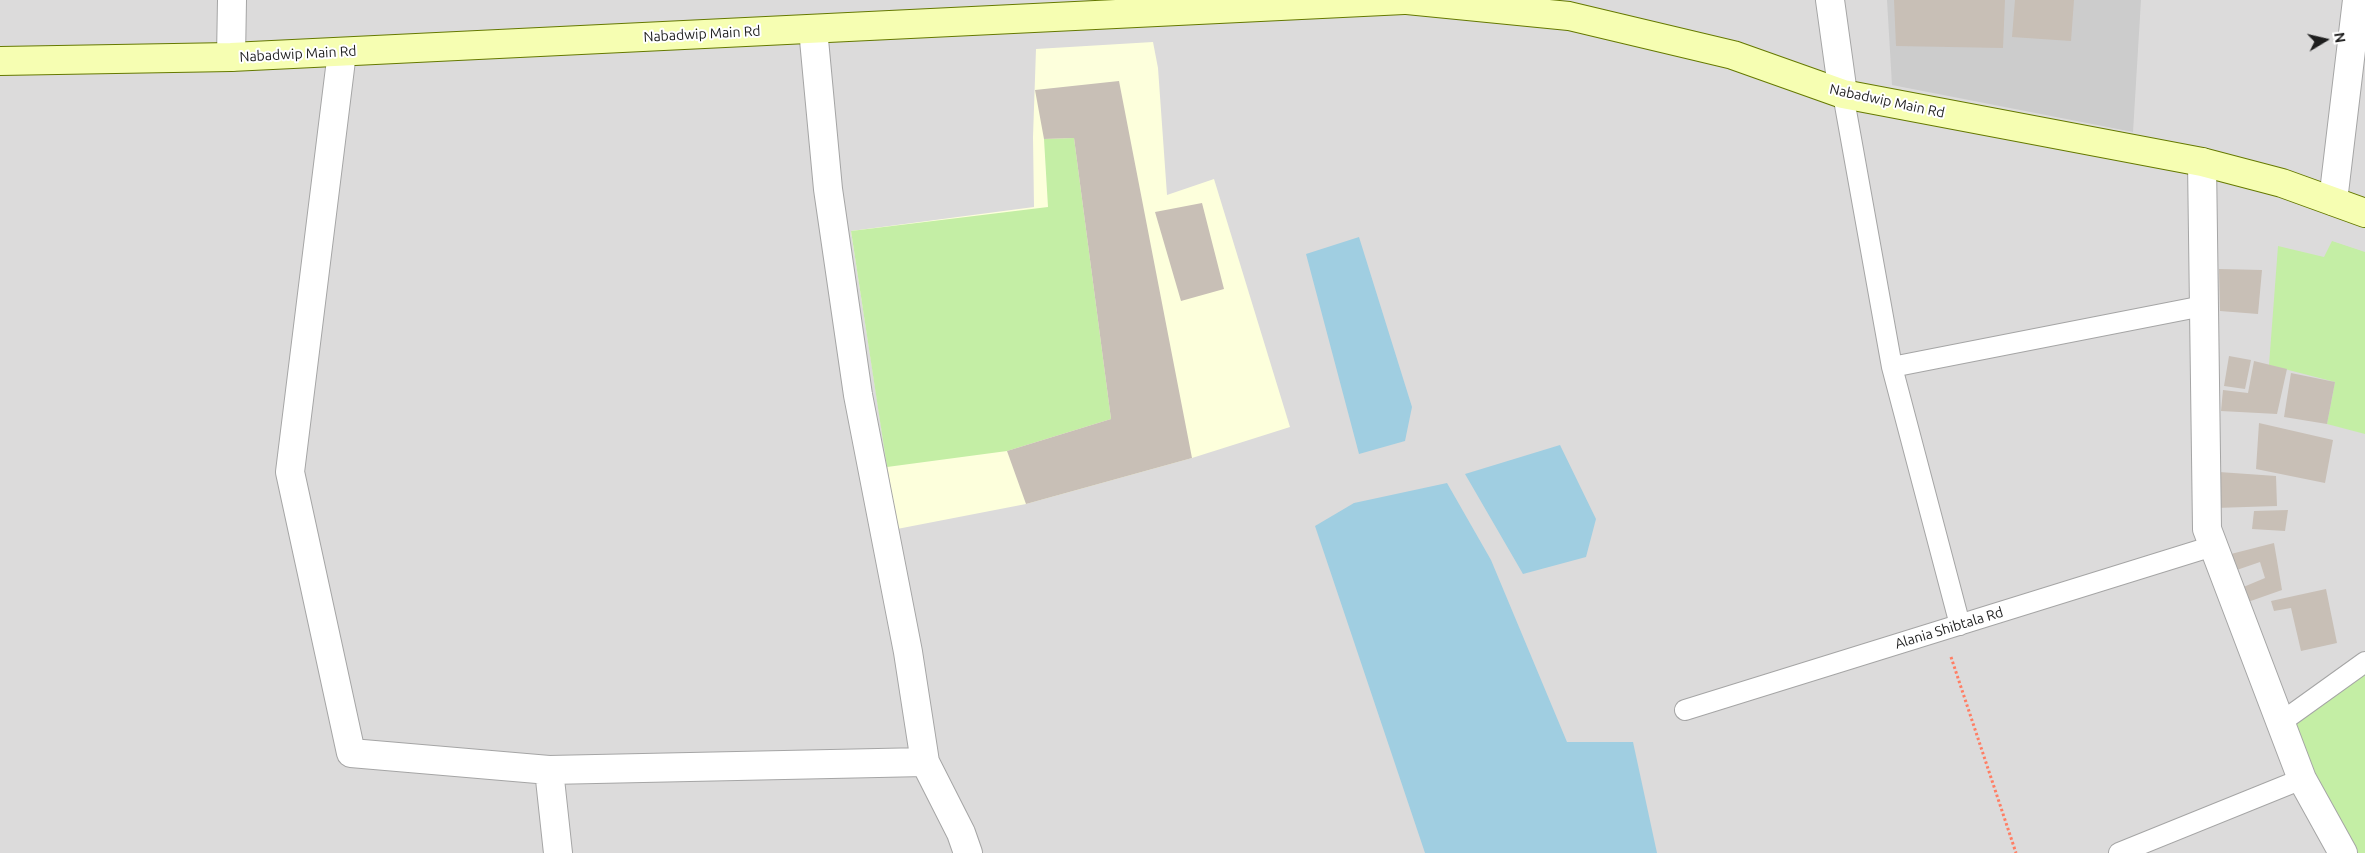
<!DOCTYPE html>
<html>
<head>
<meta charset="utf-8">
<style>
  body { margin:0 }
  #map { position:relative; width:2365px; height:853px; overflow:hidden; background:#f0ece3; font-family:Ubuntu,sans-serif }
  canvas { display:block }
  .north { position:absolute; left:2300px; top:15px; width:50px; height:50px; -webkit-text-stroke:4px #fff; paint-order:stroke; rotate:81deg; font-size:14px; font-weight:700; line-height:20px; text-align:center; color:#1e1e1e }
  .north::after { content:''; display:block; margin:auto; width:18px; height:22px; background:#1e1e1e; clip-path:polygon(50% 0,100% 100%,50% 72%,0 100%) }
</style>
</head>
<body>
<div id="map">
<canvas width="2365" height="853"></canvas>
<div class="north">N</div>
</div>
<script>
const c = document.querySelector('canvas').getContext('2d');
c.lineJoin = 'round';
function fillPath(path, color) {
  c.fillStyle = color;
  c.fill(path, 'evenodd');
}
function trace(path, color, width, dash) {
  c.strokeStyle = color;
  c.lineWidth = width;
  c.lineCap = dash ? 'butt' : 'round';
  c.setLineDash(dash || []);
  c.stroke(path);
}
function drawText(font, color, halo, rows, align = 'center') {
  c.font = font + ' Ubuntu,sans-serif';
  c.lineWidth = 4;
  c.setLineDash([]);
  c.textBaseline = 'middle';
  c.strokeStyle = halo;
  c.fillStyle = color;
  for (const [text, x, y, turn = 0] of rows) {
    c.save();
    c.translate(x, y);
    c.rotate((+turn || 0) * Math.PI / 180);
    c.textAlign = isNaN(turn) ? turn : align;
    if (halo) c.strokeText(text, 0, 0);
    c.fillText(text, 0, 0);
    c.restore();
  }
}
fillPath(new Path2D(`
  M0,0h2365v853h-2365z`), '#dcdbdb');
fillPath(new Path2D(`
  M1153,42l5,26 9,127 47,-16 76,248 -98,31 -166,46 -129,25 -46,-298 183,-24 -1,-70 3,-88z`), '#fdffdc');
fillPath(new Path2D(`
  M1887,0h254l-8,132 -241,-47z`), '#ccc');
fillPath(new Path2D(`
  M1074,138l37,281 -104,32 -120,16 -36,-236 197,-24 -4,-68z
  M2332,241l33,11v182l-38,-10 8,-42 -66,-17 9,-119 46,11z
  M2365,670v183h-15l-62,-127z`), '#c4eea5');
fillPath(new Path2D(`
  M1359,237l53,170 -7,34 -46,13 -53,-200z
  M1560,445l36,74 -10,38 -63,17 -58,-100z
  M1447,483l44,77 76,182h66l24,111h-232l-110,-327 39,-23z`), '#a0cee1');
fillPath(new Path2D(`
  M1894,0h111l-2,48 -107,-2z
  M2015,0h59l-3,41 -59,-4z
  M1119,81l73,377 -166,46 -19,-53 104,-32 -37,-281 -30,1 -9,-49z
  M1202,203l22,86 -43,12 -26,-89z
  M2219,269l43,1 -4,44 -38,-3z
  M2229,356l22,4 -6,29 -21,-3z
  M2254,361l33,8 -10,45 -56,-3 2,-21 25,3z
  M2291,373l44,9 -8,42 -43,-7z
  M2259,423l74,17 -8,43 -69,-14z
  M2219,472l57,4 1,30 -62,2z
  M2288,510l-3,21 -33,-2 2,-18z
  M2274,543l8,47 -37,13 -4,-15 24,-10 -5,-16 -29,10 -4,-17z
  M2326,589l11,54 -36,8 -10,-43 -17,3 -3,-10z`), '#c8bfb6');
const lane = new Path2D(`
  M1843,94l49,273 68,258
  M1892,367l311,-61
  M1685,710l528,-164
  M2280,723l85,-61
  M2119,853l183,-74`);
const street = new Path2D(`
  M1830,0l13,94
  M813,29l15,160 30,206 50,257 17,110 36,71 7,20
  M342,52l-52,420 61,281 198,17 376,-8
  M231,57l1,-57
  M2202,162l5,367 95,250 41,74
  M2333,201l24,-201
  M549,770l9,83`);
const secondary = new Path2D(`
  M1407,0l162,16 164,39 110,39 359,68 80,21 83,30
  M0,61l231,-4 1173,-57`);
trace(lane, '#a5a5a5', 22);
trace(street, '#a5a5a5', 30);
trace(secondary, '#657900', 30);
trace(new Path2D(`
  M1951,657l65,196`), '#ff7e64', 3, [2.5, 2.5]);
trace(lane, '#fff', 20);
trace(street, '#fff', 28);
trace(secondary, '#f6feb2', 28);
drawText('14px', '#1e1e1e', '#fff', [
  ["Nabadwip Main Rd",702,34,-3],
  ["Nabadwip Main Rd",298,54,-3],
  ["Nabadwip Main Rd",1887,101,12],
  ["Alania Shibtala Rd",1949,628,-17]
]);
</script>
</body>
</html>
